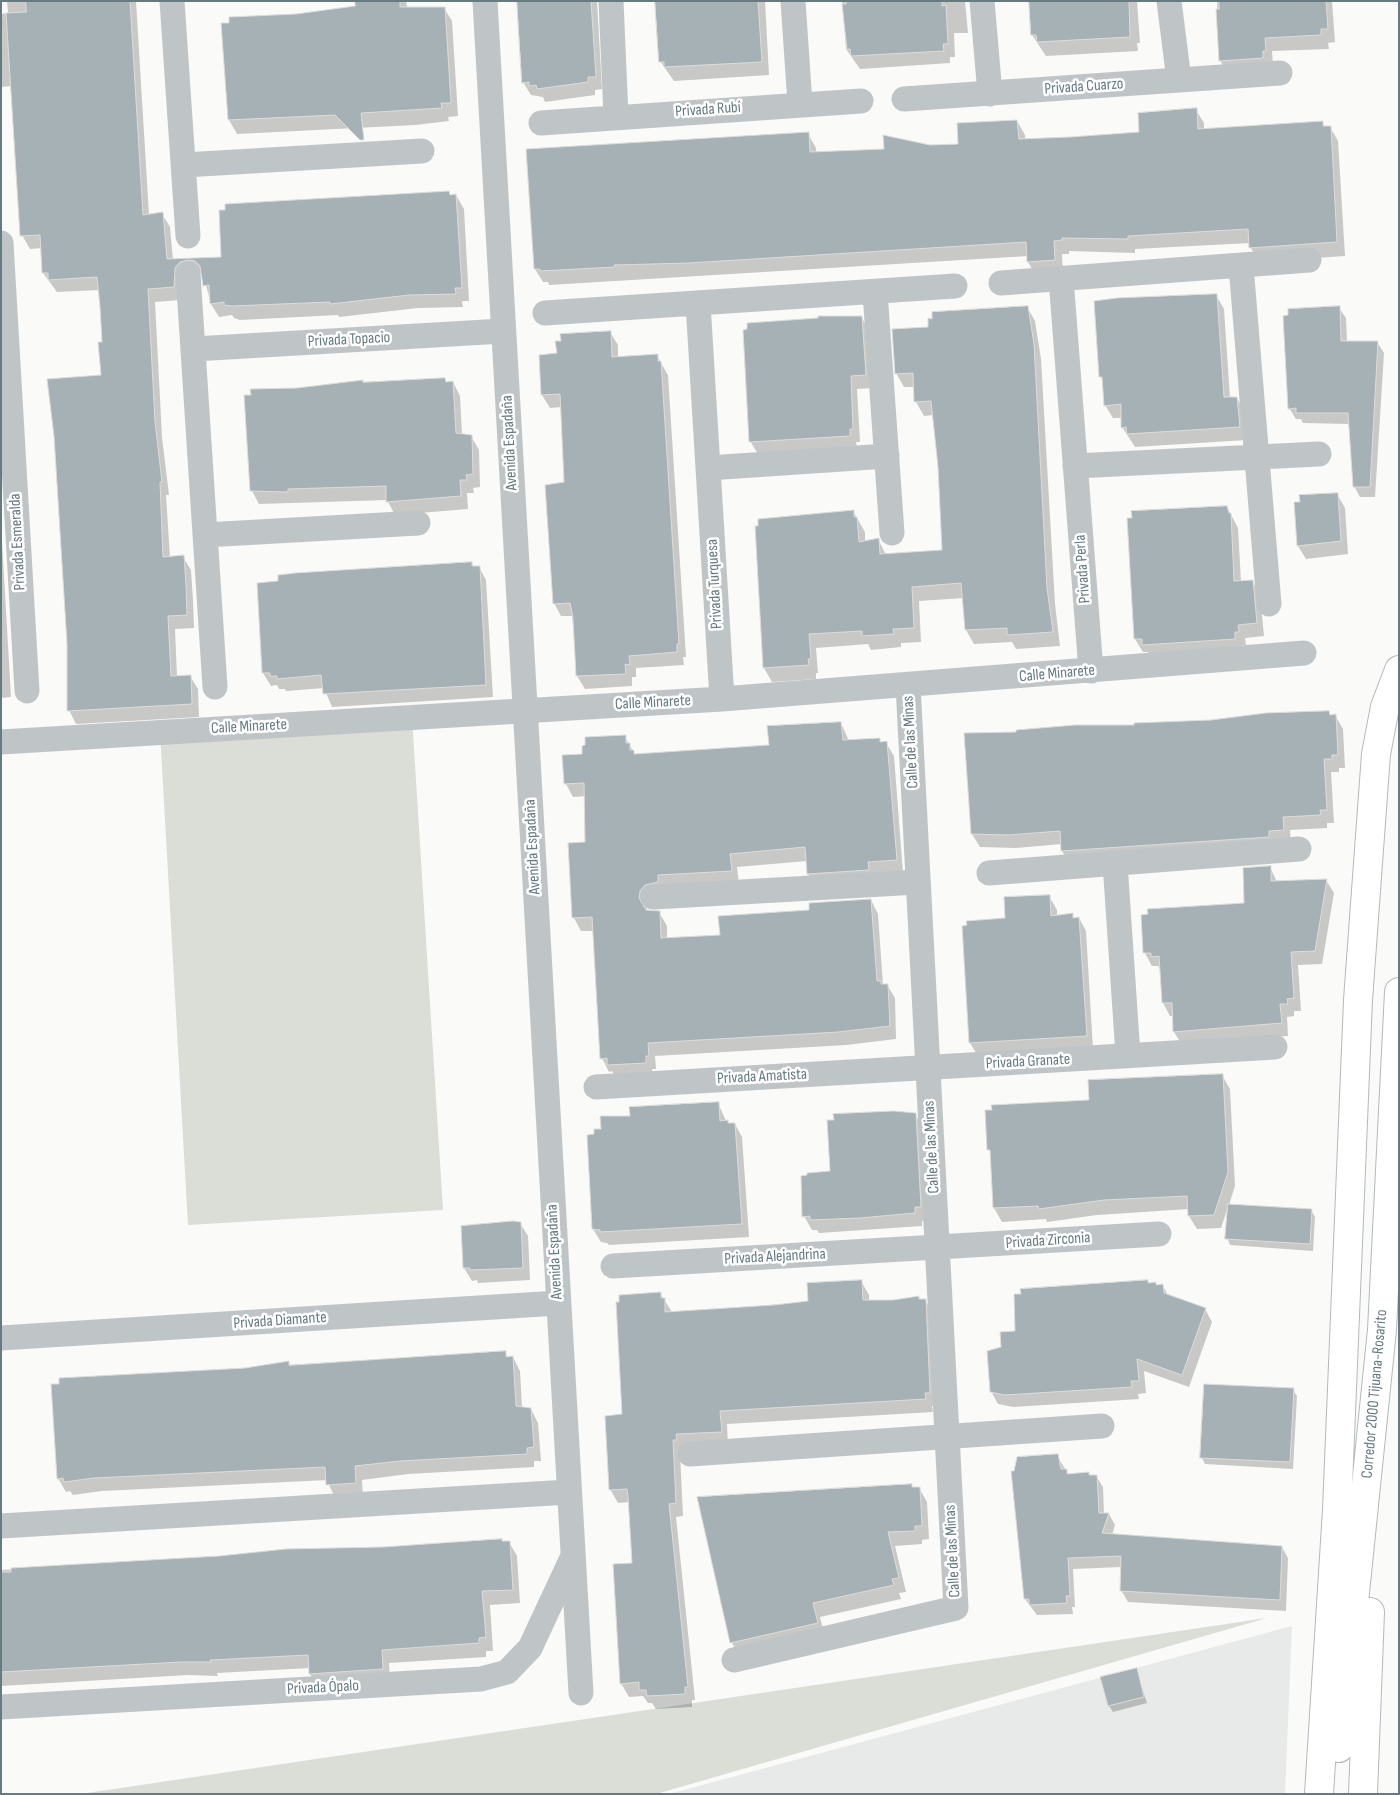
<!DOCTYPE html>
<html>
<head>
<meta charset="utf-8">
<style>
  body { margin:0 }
  #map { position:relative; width:1400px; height:1795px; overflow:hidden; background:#fafaf8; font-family:"Sofia Sans Condensed",sans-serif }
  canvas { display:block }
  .frame { position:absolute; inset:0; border:2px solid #667a81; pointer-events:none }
</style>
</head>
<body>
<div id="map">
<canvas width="1400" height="1795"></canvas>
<div class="frame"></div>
</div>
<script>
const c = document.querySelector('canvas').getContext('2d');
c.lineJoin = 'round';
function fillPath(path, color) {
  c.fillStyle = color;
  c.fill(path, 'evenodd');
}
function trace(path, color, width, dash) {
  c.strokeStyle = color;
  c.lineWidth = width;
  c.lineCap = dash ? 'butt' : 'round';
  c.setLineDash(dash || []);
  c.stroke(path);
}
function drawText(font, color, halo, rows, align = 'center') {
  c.font = font + ' "Sofia Sans Condensed",sans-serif';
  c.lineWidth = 5;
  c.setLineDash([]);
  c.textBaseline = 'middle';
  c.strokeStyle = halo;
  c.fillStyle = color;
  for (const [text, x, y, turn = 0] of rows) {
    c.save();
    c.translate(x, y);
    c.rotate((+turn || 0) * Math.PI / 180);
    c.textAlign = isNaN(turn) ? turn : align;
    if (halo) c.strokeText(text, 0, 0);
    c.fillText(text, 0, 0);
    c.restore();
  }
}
fillPath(new Path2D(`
  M1292,1626l-7,168h-616z`), '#e8eae9');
fillPath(new Path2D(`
  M412,717l31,493 -255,15 -28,-493z
  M1267,1618l-611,176h-576z`), '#dbded7');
fillPath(new Path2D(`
  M7,1h129l13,214 13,-1 8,13 3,33 50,-2 226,-66 2,4 5,-1 8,14 5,92h-7l1,6 -45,1 -79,9 -1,-2 -98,5 -6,-2 -2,-3 -13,2 -8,-13 -8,-30 -7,-1 -15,27 -26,2 7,135 7,58h-3l4,63 13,-1 8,13 2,30 1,28 -19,1 2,48 13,-1 8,13 1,28 -123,7 -7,-14 33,-333 2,-34 -4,-53 -43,2 -14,-19 -1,-25 -12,1 -8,-14 -10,-149 -11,1v-73l7,-1z
  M356,1h50l1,7h37l8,13 6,95 -10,1 1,4 -34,4 -178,9 -8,-14 -7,-96 135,-17z
  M518,1h79l5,88 -7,1v5l-50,7 -2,-5 -12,-2 -8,-13z
  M656,1h109l4,74 -95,6 -14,-20z
  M842,1h123l3,32h-14l1,24h-5v6l-90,6 -14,-20z
  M1030,1h107l3,42h-3l1,8 -92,5 -14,-21z
  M1217,1h115l3,41 -7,1 1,6 -57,2 1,14 -45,9 -8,-14z
  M1196,110l8,13v6l119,-6 2,4h5l8,14 7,115 -86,6 -8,-14 -1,-5 -115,6v4l-66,-2v3h-7l1,20 -27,2 -8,-14v-6l-479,29 -1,-3h-5l-8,-13 273,-135 8,14v5l143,-8 58,-24 8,14v5l115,-7z
  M1216,295l8,14 6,89h7l7,13 3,29 -112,7 -13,-20v-9h-9l-8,-13 -1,-23 -4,-6z
  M1027,307l8,14 6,38 14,245 5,42 -44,3 -4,-7 -38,2 -8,-14 -2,-32 -45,3 2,41 -20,1v4l-30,3 -3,-6 -52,4 2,25h-2v6l-44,3 -8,-14 89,-157 12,21v10l13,-3 8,16 58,-4 -4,-84 -6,-52 -10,1 -8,-14 -1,-15h-11l-8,-14 34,-45z
  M1339,308l7,10 1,24h30l7,11 -9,144h-15l-6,-11 -4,-62 -47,-1 -2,-4h-5l-7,-11z
  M862,318l7,13 4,57 -16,1 3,53h-4l1,7 -99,5 -8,-13z
  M610,332l8,13v13l39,-2 11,19 18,282h-3l1,8 -48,3v9h-4v9l-47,3 -8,-13 -5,-60h-11l-7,-13 12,-120 -4,-76 -12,1 -8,-13 -2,-39 19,-2z
  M445,379l2,4 6,-1 7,14 2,39 9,1 8,14 1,37 -7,1 1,5h-7l1,16 -73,6 -8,-15 -128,4 -7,-13 45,-102z
  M1337,494l8,14 3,46 -42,5 -8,-13z
  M1227,507l11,21 3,54 11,-1 8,14 4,41 -19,2 1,7h-4v7l-91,6 -3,-6h-5l-8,-13z
  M1,524l10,173 -10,1z
  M472,564l2,3h5l7,13 7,117 -161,10 -8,-19 -38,3 -1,-2h-6l-2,-4 -6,1 -8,-13 17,-91z
  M1328,712l3,4 4,-1 8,14 2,39h-6v4h-8l3,51h-7v5l-37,2 1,13 -221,21 -8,-13v-7l-46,4 -36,-1 -8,-13 163,-108z
  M841,723l8,18 31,-1 1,3h5l8,13 9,117 -87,14 -8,-13 -1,-13 -70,6 2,17 -87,14 -6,13 13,1 8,14v13l54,-3 90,-25 60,-11 7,14 5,71h4l8,13 1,41 -50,6 -191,11 1,13h-4l1,7 -37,2 -4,-7 -3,1 -7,-14 -8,-127h-13l-7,-13 -4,-74 17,-1 -1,-47 -13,1 -7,-13 17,-29 42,-18 11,19 134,-10z
  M1270,867l7,15 49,-2 8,13 -12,71 -24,1 3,46h-7v5l-7,1 1,19 -106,9 -8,-13v-16h-4l-7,-13 -3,-34 -2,-3h-6l-7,-13 101,-48z
  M1049,896l8,14v7l15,-2 3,4 4,-1 7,13 7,118 -115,7 -8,-13 36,-124z
  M1222,1075l8,14 5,97 -6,19 82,5 4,7 -2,34 -83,-6 -3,-7 1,-31 -7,21 -24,1 -8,-13v-7l-92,6 -50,7 -1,-3 -44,3 -8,-14 -2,-53 -3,-6 101,-48z
  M718,1103l8,18 3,3h6l7,13 7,100 -140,8 -2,-2 -6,-1 -8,-13 -5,-93 7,-1 36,-18z
  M915,1114l8,14 5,93h-6v5l-103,7 -2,-3h-5l-8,-14 27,-43z
  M520,1223l8,13 2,44 -52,3 -1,-3 -5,1 -8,-13 -2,-41 14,-3z
  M861,1281l8,14v6l56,-1 8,14 4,92h-5l1,6 -206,12 1,21 -48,9 3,62 -7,1 19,183h-3v7l-36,2 -4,-6h-4l-5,-7 -14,1 -8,-14 12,-119 -3,-62 -12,1 -8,-14 13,-74 37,-122 12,19 138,-10z
  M1155,1283l2,3h6l6,11 36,12 7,13 -23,65 -45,-16 2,22 -8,1 1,5 -126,8 -15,-3 -7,-13 11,-43 15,-16z
  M505,1352l3,6 5,-1 7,14 2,37 9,1 7,14 3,38h-7v6l-126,7 -46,6 1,17 -28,1 -8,-18 -225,11 -29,4 -3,-4 -4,1 -8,-14 187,-109 44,-6 2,3z
  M1293,1390l4,6 -4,73 -88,-5 -3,-6z
  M1057,1456l12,19 19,-2 2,3h6l7,11 1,27h5l6,11 -3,10 170,12 6,11 -2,53 -158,-9 -7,-12 1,-23 -49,2 2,38h-3l1,7 -36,1 -12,-16z
  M911,1485l2,3h6l8,14 2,37 -7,1v4l-27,2 11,46 -7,1 2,6 -81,18 5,20 -86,19 -7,-13z
  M509,1542l8,14 3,47 -30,2 3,46h-7v6l-97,6 1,20 -72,4 -8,-13v-6l-93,5 1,3 -30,-1 -187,11v-116z
  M1136,1670l11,33 -34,9 -4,-6z`), '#0003');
const building = new Path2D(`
  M26,1h104l13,214 20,-3 4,47 54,-2 -2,-47h6v-6l224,-13 1,4 6,-1 6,94h-7l1,6 -47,1 -79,9v-2l-98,4 -8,-1v-3l-14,2 -1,-19 -6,1 -3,-20 -5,-5 -7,-1 -8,2 -5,6 -1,19 -26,2 7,133 7,60h-2l3,75 21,-2 2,30 1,30 -19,1 3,60 20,-1 1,29 -125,7v-67l-13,-208 -7,-57 54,-4 -3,-33h4l-2,-35 -3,-30 -49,3v-7h-6l-2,-38 -20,1 -14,-223 20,-1z
  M355,1h45v6h45l6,96h-10l1,5 -81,5 3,27h-4l-25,-25 -107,5 -7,-97h8v-6l67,-3 59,-8z
  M517,1h74l5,76h-8v5l-51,7 -1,-4 -7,1v-4l-7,1z
  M655,1h103l4,61 -98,5v-5h-5z
  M846,1h96v5l4,-1 2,39h-5l1,7 -93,5 -1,-7h-3l-5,-45h4z
  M1029,1h100l1,36 -93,5 -1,-7h-5z
  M1219,1h107l2,28h-7v6l-56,3 1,13h-3v7l-44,3 -3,-52h3z
  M1197,108l1,21 125,-8v5h8l6,116 -88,6 -1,-19 -120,7v3l-66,-1v2l-8,1 1,19 -28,2 -1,-20 -337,21 -75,2 1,2 -75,4v-2h-6l-8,-120 283,-17 1,20 74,-3 -1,-14 47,10 28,-1 -1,-21 60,-3 2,19 51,-2 69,-5 -1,-19z
  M1217,294l7,103h13l3,30 -113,7 -1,-7 -5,1v-24l-17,2 -2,-29h-3l-5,-76 23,-3z
  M1028,306l6,38 13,244 6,44 -46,3v-7l-42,2 -4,-47 -49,4 2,41 -21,1 1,5 -32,2v-5l-53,3 2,25h-3l1,6 -46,3 -8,-142h3v-7l96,-9v7h3l2,25 20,-4 1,16 62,-4 -4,-83 -7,-66 -17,1 -1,-29 -18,1 -3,-45 36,-2v-9l4,1v-7z
  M1340,306l1,35h37l-8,146h-17l-5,-74h-52v-5l-8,1 -5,-93 5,-1v-6z
  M818,316h44l4,59 -15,1 2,53h-3v7l-101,6 -6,-112 4,-1v-6l71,-5z
  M611,331l1,26 46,-3v7h3l18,283h-2v8l-48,4 1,9 -5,-1 1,10 -50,2 -3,-58 -3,-15 -17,1 -6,-89 -2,-30 19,-3 -4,-88 -19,1 -2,-40 18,-2 -2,-12h6l-1,-7z
  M445,378l1,4 7,-1 3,52 16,2 1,39 -7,1 1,5h-7l1,16 -75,6v-16l-98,3v3l-38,-1 -6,-96h7l-1,-6 47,-1 66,-8v2z
  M1338,493l3,48 -44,5 -3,-44h6l-1,-7z
  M1227,506l2,7h2l3,68 19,-1 4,43 -19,2 1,7h-4v7l-93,6v-6h-8l-7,-121h5l-1,-7z
  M472,562v4h8l6,119 -163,9 -2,-19 -44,4v-3h-7v-3h-8l-5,-90 21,-2v-6l17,-2z
  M1329,711l1,4 6,-1 2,41h-6v4h-8l3,51h-7l1,5 -38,2 1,13 -15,1v6l-208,14 -1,-20 -52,4 -37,-1 -7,-101 52,-1v-2l59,-5h59v-2l77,-3 55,-7z
  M841,722l2,18 37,-2v4l7,-1 10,119 -29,2 1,8 -62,4 -2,-27 -75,7 2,17 -74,4v7l-13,3 -5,6 -1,7 7,12 14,1 1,27 59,-3 -2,-19 91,-6v-7l62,-4 6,82h4v3h7l2,42 -52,6 -190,11 1,13h-3v7l-39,2v-7l-7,1 -8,-142 -20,1 -4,-75 17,-1 -1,-59 -20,1 -2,-29 20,-1v-8l3,-1v-8l41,-2v8h4v7h4v4l135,-9 -2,-19z
  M1271,866v15l56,-2 -12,72 -24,1 3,46 -7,1 1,5h-8l2,19 -109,9 -1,-29h-10l-3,-47 -8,1v-4h-8l-2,-38 7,-1 -1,-5 97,-6 -1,-35z
  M1050,895l1,21 22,-3v5l6,-1 8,119 -118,7 -7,-117 5,-1 -1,-4 39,-3 -1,-21z
  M1223,1074l5,98 -14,43 -26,1 -1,-20 -83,4 -65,9 -1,-3 -45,2 -3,-58h-3l-2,-40h7l-1,-5 98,-5 -1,-20z
  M719,1102l1,19 8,-1v3h7l7,101 -142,8v-2l-8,-1 -5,-94 7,-1v-5h7l-1,-13h30l-1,-9z
  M894,1111l22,2 5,94h-6v6l-55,5 -50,2v-4l-8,1 -1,-41 6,-1v-2l23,-2 -3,-51h7l-1,-6z
  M1228,1204l84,5 -2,35 -85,-5z
  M513,1221l8,1 2,46 -53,2v-2h-7l-2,-42z
  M862,1280l1,20h30l26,-4v3h7l4,94h-5l1,6 -206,12 2,21 -46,2 1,6h-4l3,63 -7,1 19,183h-3v7l-38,2 -1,-6h-7v-8l-19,2 -7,-120 19,-1 -4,-67 -1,-7 -18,1 -4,-74 17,-2 -6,-112h3v-7l42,-3v6h4v14l109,-7 34,-4 -1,-18z
  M1148,1280v3l8,-1v3l7,-1 1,9 42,15 -24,67 -45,-16 2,22h-8l1,6 -127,8 -15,-3 -3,-41 14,-4 -1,-15 15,-1 -1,-37h7l-1,-5z
  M506,1351v6l7,-1 3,50 15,2 3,39 -7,1v6l-127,7 -45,5 1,17 -30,2 -1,-18 -231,11 -30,4 -1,-4 -6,1 -6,-95h8v-6l186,-10 44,-7v4z
  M1204,1384l90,4 -4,74 -90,-4z
  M1058,1454l3,15h6v5l22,-2v3h8l2,38h10l-7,20 180,13 -2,54 -160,-9 1,-35 -53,2 2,38h-4l1,7 -38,2v-6h-5l-13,-128h3l3,-14z
  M912,1484v3h8l2,39h-7v5l-27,1 11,46 -7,1 2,6 -81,18 5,20 -88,20 -33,-146z
  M502,1539v2h8l3,49 -31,1 4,46 -7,1v5l-97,7 1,19 -74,5 -1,-19 -98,5 1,2h-31l-179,10v-100h10v-4l208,-12 67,-7 97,-2z
  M1137,1668l7,29 -36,9 -8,-29z`);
fillPath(building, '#a6b1b5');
trace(building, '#dcdcda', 1);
const trunk = new Path2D(`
  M1339,1748l43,-418 17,-338
  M1319,1794l18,-284 21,-510 18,-246 9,-47 14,-37
  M1363,1794l7,-182`);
trace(trunk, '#b3b9bb', 30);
trace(new Path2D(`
  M172,1l16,235
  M485,1l96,1692
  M611,1l5,116
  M793,1l7,103
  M982,1l8,93
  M1169,1l10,79
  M904,99l376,-26
  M541,123l320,-22
  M184,165l238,-14
  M1,243l26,448
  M1241,266l28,338
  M188,274l27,413
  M1061,278l30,393
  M1001,283l308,-23
  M875,292l17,241
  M698,303l24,396
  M545,313l410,-27
  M194,349l309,-18
  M1075,466l244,-12
  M708,468l179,-12
  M205,535l213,-12
  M1,742l721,-43 582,-46
  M1115,863l13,192
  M989,873l310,-24
  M653,897l265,-15
  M596,1087l679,-40
  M613,1266l546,-32
  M1,1338l557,-35
  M690,1454l412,-28
  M1,1526l568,-34
  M734,1660l222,-52 -48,-923
  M1,1707l480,-28 26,-7 23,-24 42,-90`), '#bfc5c7', 25);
trace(trunk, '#fff', 28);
drawText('16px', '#667a81', '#fff', [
  ["Privada Cuarzo",1084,87,-4],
  ["Privada Rubí",708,110,-4],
  ["Privada Topacio",349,340,-3],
  ["Avenida Espadaña",510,443,-93],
  ["Privada Esmeralda",18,542,-93],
  ["Privada Perla",1083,569,-94],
  ["Privada Turquesa",715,584,-93],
  ["Calle Minarete",1057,674,-5],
  ["Calle Minarete",653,703,-3],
  ["Calle Minarete",249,727,-3],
  ["Calle de las Minas",911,742,-93],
  ["Avenida Espadaña",533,847,-93],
  ["Privada Granate",1028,1062,-3],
  ["Privada Amatista",762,1077,-3],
  ["Calle de las Minas",932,1147,-93],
  ["Privada Zirconia",1048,1241,-4],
  ["Avenida Espadaña",555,1252,-93],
  ["Privada Alejandrina",775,1257,-3],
  ["Privada Diamante",280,1321,-4],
  ["Corredor 2000 Tijuana-Rosarito",1375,1394,-85],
  ["Calle de las Minas",953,1551,-93],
  ["Privada Ópalo",323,1688,-3]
]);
</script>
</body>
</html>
